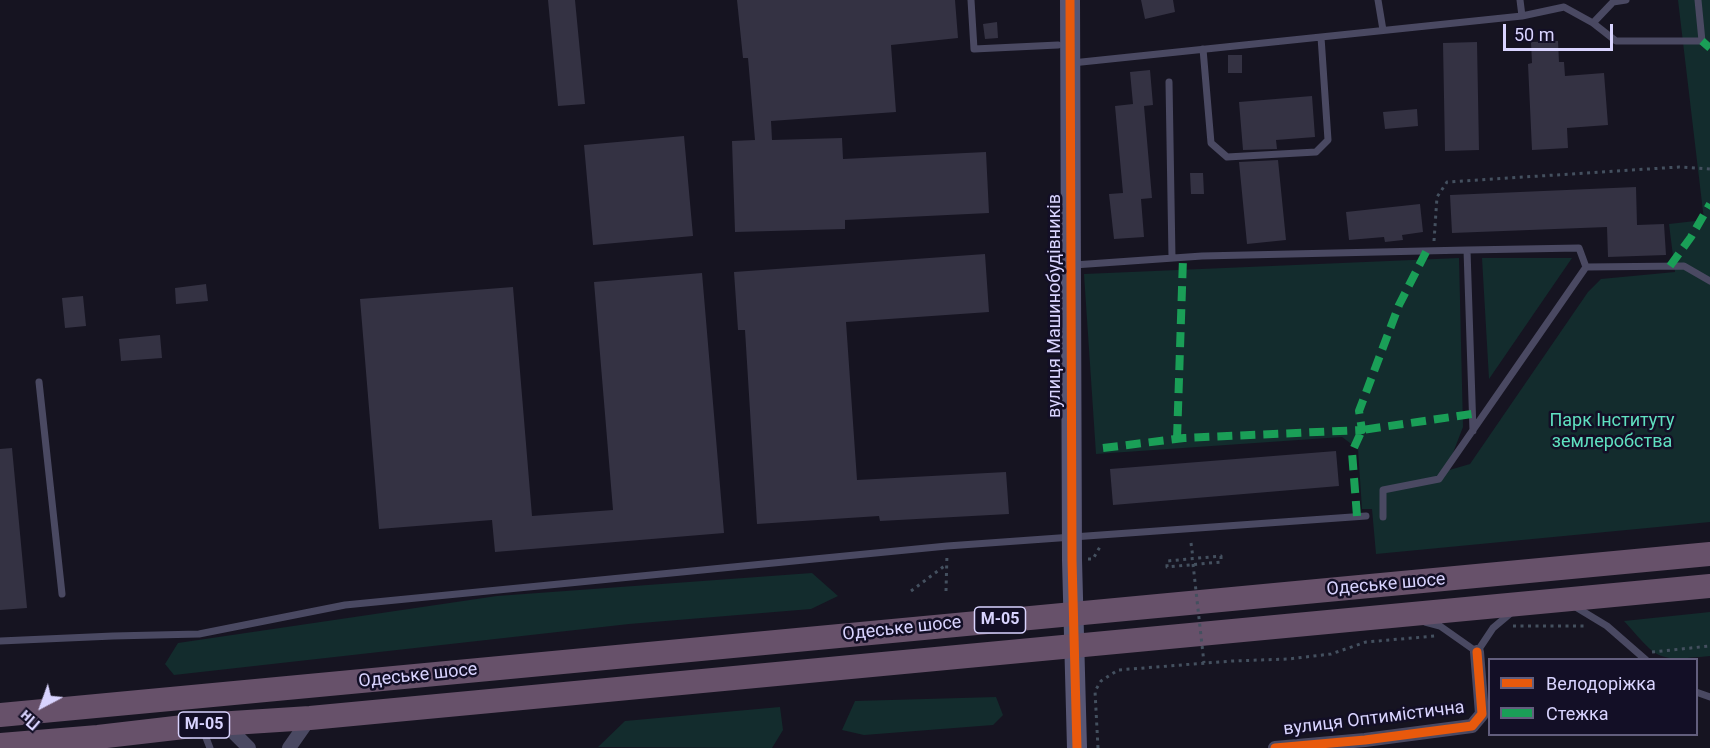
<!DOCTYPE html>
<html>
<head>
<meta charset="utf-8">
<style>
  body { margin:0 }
  #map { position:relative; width:1710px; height:748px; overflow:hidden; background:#161421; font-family:Roboto,sans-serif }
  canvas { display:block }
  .legend { position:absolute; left:1488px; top:658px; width:210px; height:78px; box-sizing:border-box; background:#130f26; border:2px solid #625e7d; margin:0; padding:8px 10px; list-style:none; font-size:18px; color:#d9d4ff }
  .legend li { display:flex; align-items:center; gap:12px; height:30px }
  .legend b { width:30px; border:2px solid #625e7d }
  .north { position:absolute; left:12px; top:676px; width:60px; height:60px; -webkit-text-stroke:4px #130f26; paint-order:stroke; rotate:221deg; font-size:16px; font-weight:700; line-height:24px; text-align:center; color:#d9d4ff }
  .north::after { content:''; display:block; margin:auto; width:21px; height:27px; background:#d9d4ff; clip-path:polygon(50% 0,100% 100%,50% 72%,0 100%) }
  .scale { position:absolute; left:1503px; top:24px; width:110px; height:27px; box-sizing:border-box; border:3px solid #d9d4ff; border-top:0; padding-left:8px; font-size:18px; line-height:21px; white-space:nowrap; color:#d9d4ff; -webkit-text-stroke:4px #130f26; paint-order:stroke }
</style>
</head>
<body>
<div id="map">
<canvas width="1710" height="748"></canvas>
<ul class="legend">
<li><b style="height:8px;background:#e8590c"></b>Велодоріжка</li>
<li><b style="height:8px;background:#1a9f57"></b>Стежка</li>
</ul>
<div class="north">Пн</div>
<div class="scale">50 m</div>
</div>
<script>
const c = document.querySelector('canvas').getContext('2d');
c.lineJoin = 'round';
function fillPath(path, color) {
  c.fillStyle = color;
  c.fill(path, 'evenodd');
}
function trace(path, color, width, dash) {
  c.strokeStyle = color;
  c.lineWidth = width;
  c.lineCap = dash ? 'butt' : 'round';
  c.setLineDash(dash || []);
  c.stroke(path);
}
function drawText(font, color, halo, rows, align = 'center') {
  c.font = font + ' Roboto,sans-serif';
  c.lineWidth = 5;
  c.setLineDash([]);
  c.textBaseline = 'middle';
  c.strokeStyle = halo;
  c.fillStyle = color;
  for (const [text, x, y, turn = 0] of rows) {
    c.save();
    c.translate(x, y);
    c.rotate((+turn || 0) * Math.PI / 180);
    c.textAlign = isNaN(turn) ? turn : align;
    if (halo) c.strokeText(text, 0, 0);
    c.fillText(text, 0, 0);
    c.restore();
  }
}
fillPath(new Path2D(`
  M1678,0h32v522l-334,32 -4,-45h-10l-4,-60 -16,-12 -246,17 -12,-180 375,-16 4,169 -17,44 24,-7 118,-172 13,-13 74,-7 -6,-48 35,-4z
  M1482,258h90l-83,121z
  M812,573l26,23 -27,13 -182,15 -455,51 -9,-11 13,-21 319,-47z
  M1710,612v44c-55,5 -50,5 -86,-35z
  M996,697l7,18 -10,10 -129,10 -22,-5 13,-29z
  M780,707l3,23 -11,18 -174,-1 27,-26z`), '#132c2d');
fillPath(new Path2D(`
  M548,0h27l10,104 -27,2z
  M737,0h218l3,38 -67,7 5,67 -125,9 1,19 70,-2 1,21 143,-7 3,61 -144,7v9l-110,3 -3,-91 23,-1 -7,-82h-5z
  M1141,0h32l2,12 -30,7z
  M997,22l1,16 -13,1 -2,-15z
  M1558,41l1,21h5l1,14 39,-3 4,52 -41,3 1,20 -36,2 -4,-86 4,-1 -1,-21z
  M1477,42l2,108 -34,1 -2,-108z
  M1228,55h14v18h-14z
  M1150,70l3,35 -9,1 8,92 -11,1 3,38 -30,2 -5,-45 14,-1 -8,-87 18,-2 -3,-32z
  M1312,96l3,41 -39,3 1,9 -34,1 -4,-48z
  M1417,109l1,17 -33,3 -2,-17z
  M684,136l9,100 -100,9 -9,-100z
  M1278,160l8,80 -39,4 -8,-82z
  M1190,173h13l1,21h-13z
  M1636,187l1,38 27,-1 2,31 -58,2 -1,-30 -155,6 -2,-38z
  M1420,204l3,28 -21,3 1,5 -18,2 -1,-5 -35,3 -3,-28z
  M985,254l4,58 -143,10 11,158 149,-8 3,42 -129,7 -1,-5 -122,8 -12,-194h-7l-4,-58z
  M702,273l22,260 -229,19 -3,-32 -113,9 -19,-230 153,-12 19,229 81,-6 -19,-228z
  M206,284l2,17 -32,3 -1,-16z
  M83,296l3,30 -21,2 -3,-30z
  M160,335l2,23 -41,3 -2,-22z
  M12,448l15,160 -27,2v-161z
  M1336,451l3,35 -226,19 -3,-36z`), '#343243');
trace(new Path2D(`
  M1434,241l3,-44 10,-15 232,-15 31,2
  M1191,543l2,15
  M1221,556v6l-54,5v-6z
  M1088,559h5l8,-14
  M911,591l36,-27
  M946,591l1,-37
  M1513,626h71
  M1652,652l58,-6
  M1098,748l-3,-57 6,-10 17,-11 114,-9 56,-2 43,-5 35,-12 69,-6`), '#44505f', 3, [3, 4.5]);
trace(new Path2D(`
  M971,0l3,49 84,-4
  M1378,0l5,30
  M1520,0l2,16
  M1593,23l23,18h86l-4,-41
  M1203,49l8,94 16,14 89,-5 12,-12 -7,-103
  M1072,63l450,-47 42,-9 29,16 20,-21 13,-2
  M1169,82l3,176
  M1074,265l128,-9 265,-6
  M1586,267l98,-1 26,15
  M39,382l23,212
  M1383,517v-27l56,-11 147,-212 -7,-19 -112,2 6,181
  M1574,606l33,20 39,34
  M1425,622l15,4 37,26 16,-24 19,-16
  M0,641l113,-5 86,-2 146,-29 602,-59 419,-30
  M1696,692l14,5
  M203,730l7,18`), '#4a4962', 7);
trace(new Path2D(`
  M225,724l24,24
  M289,748l21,-30
  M1275,748l90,-8 107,-14 10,-12 -5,-62`), '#4a4962', 14);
trace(new Path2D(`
  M1070,0l2,560 5,188`), '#575674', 20);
trace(new Path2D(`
  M0,715l1710,-161
  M0,745l98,-8 103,-12 109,-7 1400,-132`), '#67516a', 24);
trace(new Path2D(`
  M1193,564l11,99`), '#44505f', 3, [3, 4.5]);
trace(new Path2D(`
  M1702,41l8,7
  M1670,266l21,-29 19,-33
  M1177,439l6,-181
  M1103,448l81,-10 178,-8 -3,-19 40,-106 28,-55
  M1357,516l-5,-64 10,-22 110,-16`), '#1a9f57', 8, [15, 8]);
trace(new Path2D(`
  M1070,0l2,560 5,188
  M1275,748l90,-8 107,-14 10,-12 -5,-62`), '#e8590c', 9);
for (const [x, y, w] of [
  [1000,620,51],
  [204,725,51]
]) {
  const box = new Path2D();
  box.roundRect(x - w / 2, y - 13, w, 26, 4.5);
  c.fillStyle = '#130f26';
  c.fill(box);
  trace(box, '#d9d4ff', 1.5);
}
drawText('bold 16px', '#d9d4ff', null, [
  ["М-05",1000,620],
  ["М-05",204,725]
]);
drawText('18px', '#d9d4ff', '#130f26', [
  ["вулиця Машинобудівників",1055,306,-90],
  ["Одеське шосе",1386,585,-5],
  ["Одеське шосе",902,629,-6],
  ["Одеське шосе",418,676,-6],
  ["вулиця Оптимістична",1374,719,-7]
]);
drawText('18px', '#5fe0c0', '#130f26', [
  ["Парк Інституту",1612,421],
  ["землеробства",1612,442]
]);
</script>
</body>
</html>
